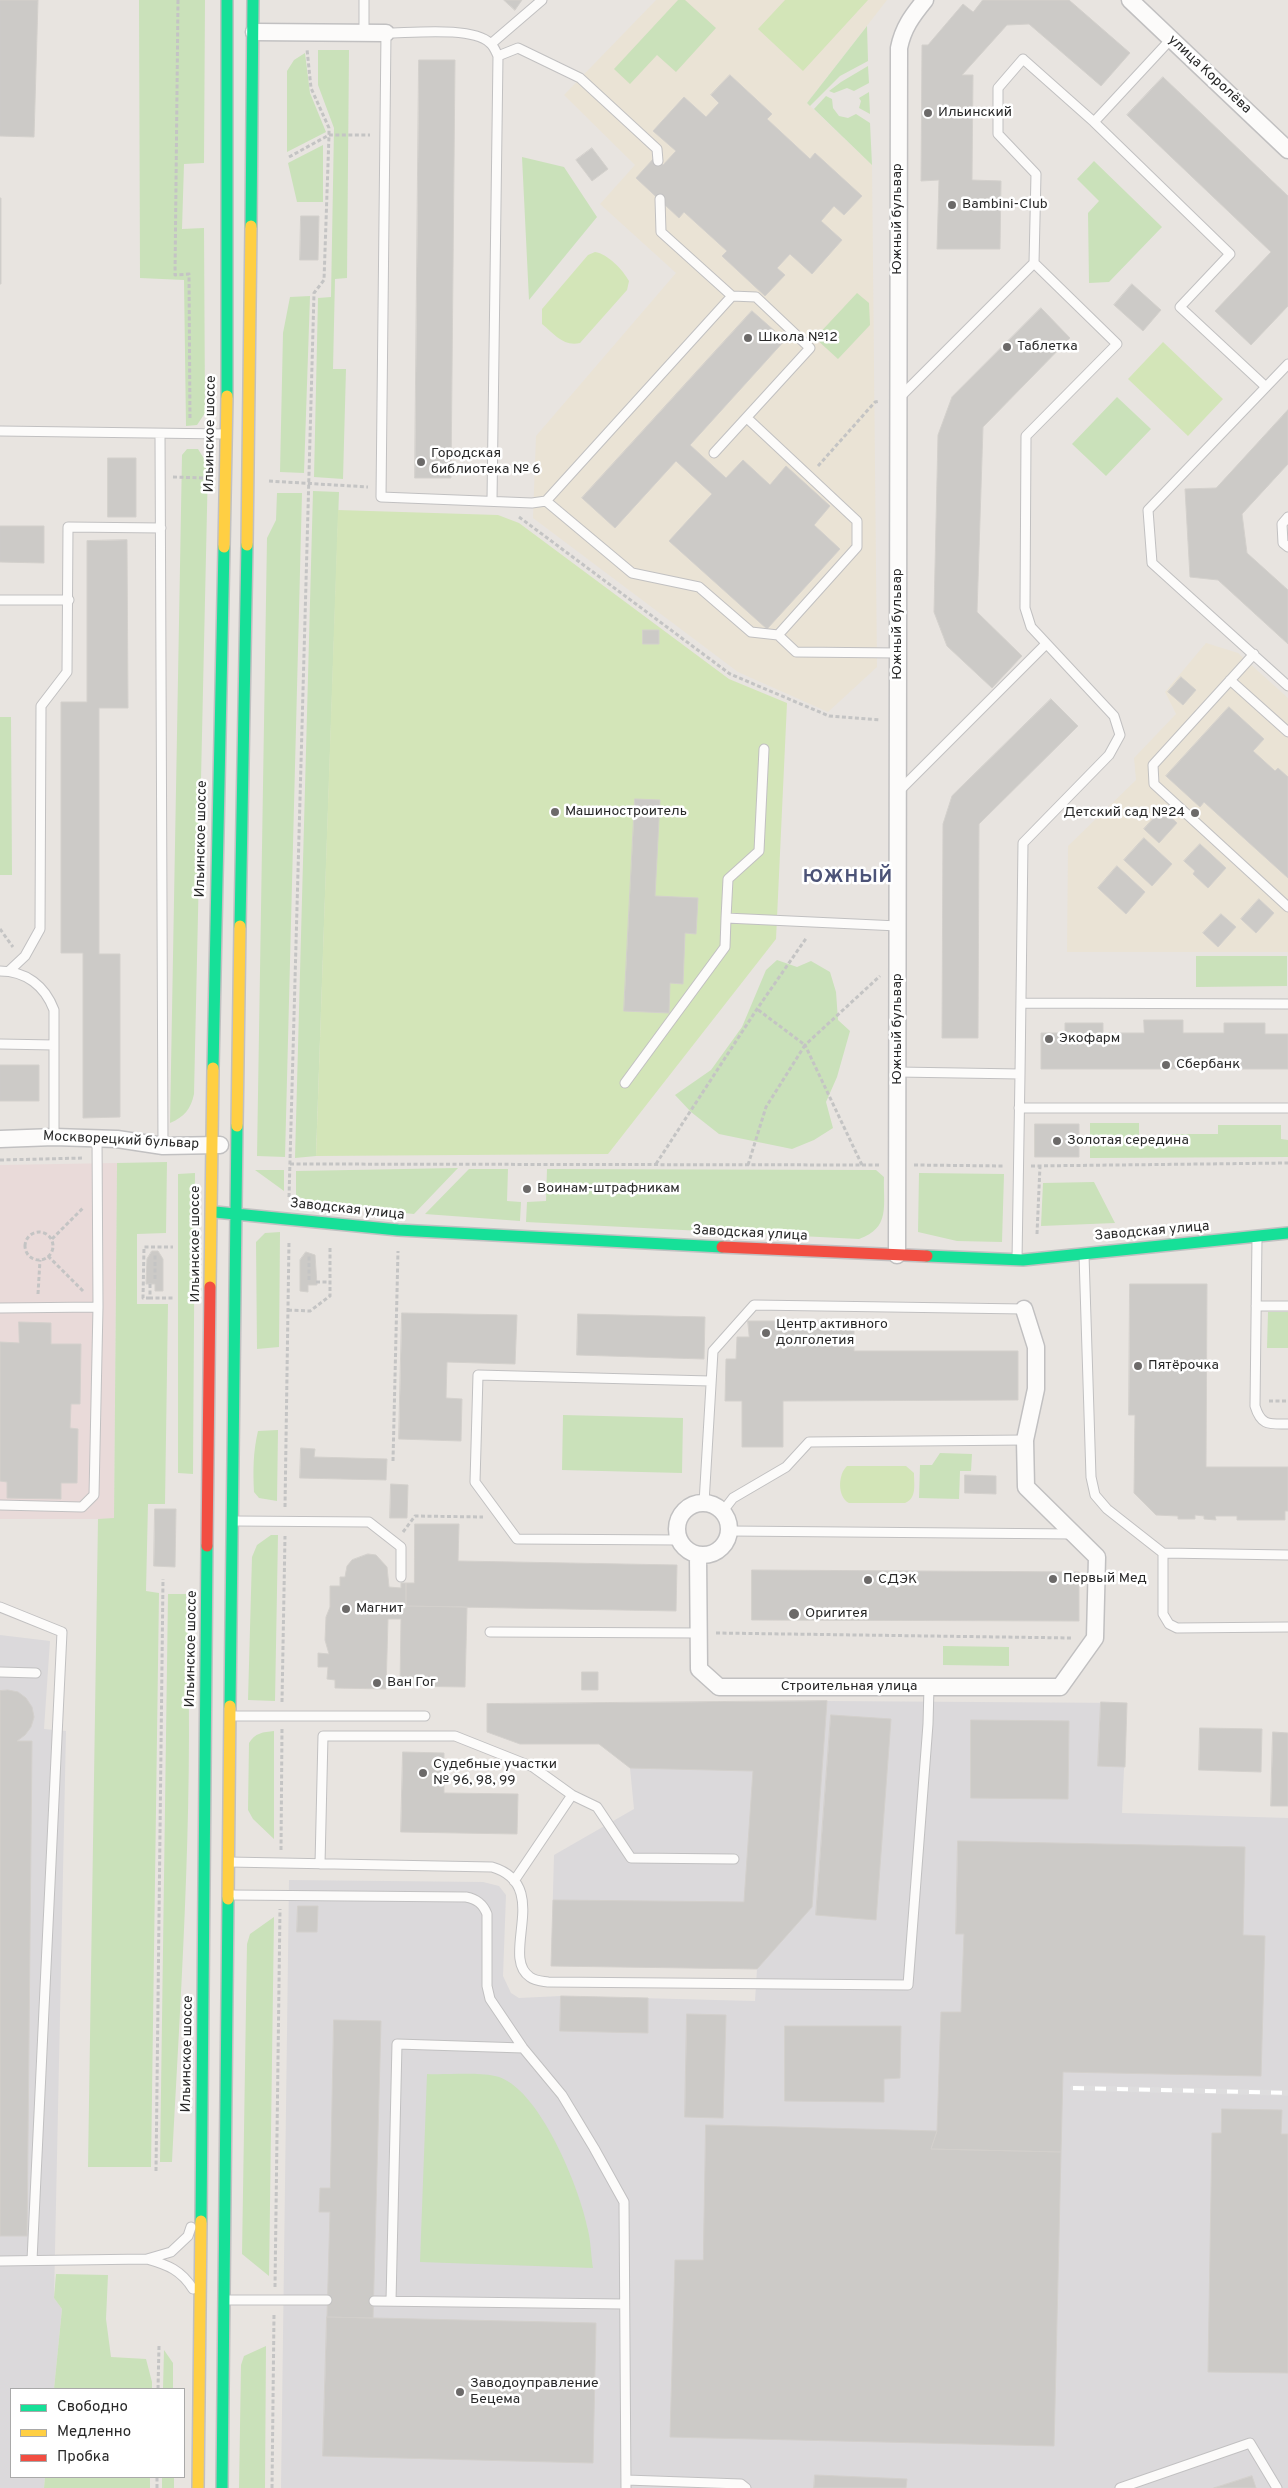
<!DOCTYPE html>
<html>
<head>
<meta charset="utf-8">
<style>
  body { margin:0 }
  #map { position:relative; width:1288px; height:2488px; overflow:hidden; background:#e8e4e0; font-family:Overpass,sans-serif }
  canvas { display:block }
  .legend { position:absolute; left:10px; top:2388px; width:175px; height:90px; box-sizing:border-box; background:#fff; border:1px solid #a9a9a9; margin:0; padding:6px 9px; list-style:none; font-size:15px; color:#292929 }
  .legend li { display:flex; align-items:center; gap:10px; height:25px }
  .legend b { width:25px; border:1px solid #a9a9a9 }
</style>
</head>
<body>
<div id="map">
<canvas width="1288" height="2488"></canvas>
<ul class="legend">
<li><b style="height:6px;background:#16e098"></b>Свободно</li>
<li><b style="height:6px;background:#ffcf43"></b>Медленно</li>
<li><b style="height:6px;background:#f24e42"></b>Пробка</li>
</ul>
</div>
<script>
const c = document.querySelector('canvas').getContext('2d');
c.lineJoin = 'round';
function fillPath(path, color) {
  c.fillStyle = color;
  c.fill(path, 'evenodd');
}
function trace(path, color, width, dash) {
  c.strokeStyle = color;
  c.lineWidth = width;
  c.lineCap = dash ? 'butt' : 'round';
  c.setLineDash(dash || []);
  c.stroke(path);
}
function drawText(font, color, halo, rows, align = 'center') {
  c.font = font + ' Overpass,sans-serif';
  c.lineWidth = 5;
  c.setLineDash([]);
  c.textBaseline = 'middle';
  c.strokeStyle = halo;
  c.fillStyle = color;
  for (const [text, x, y, turn = 0] of rows) {
    c.save();
    c.translate(x, y);
    c.rotate((+turn || 0) * Math.PI / 180);
    c.textAlign = isNaN(turn) ? turn : align;
    if (halo) c.strokeText(text, 0, 0);
    c.fillText(text, 0, 0);
    c.restore();
  }
}
fillPath(new Path2D(`
  M0,1635l50,6 -6,88 22,2 -12,567 8,11 -8,80h-43v88h34l-1,11h-44z
  M827,1701l300,2 -5,110 166,5v670h-1007l8,-608 194,2 16,4 7,9 -3,81 8,17 8,5 42,-2 194,5 2,-32 -206,-3 3,-111 80,-46 -4,-41 -31,-24h-79l-33,-12v-28z`), '#dbd9db');
fillPath(new Path2D(`
  M656,0h231l-80,103 65,62 5,502 -49,45 -90,-40 -205,-154 3,-82 140,-163 -76,-69 35,-39 -71,-70z
  M1206,643l32,10 50,45v254h-221l1,-106 68,-66 -2,-22 42,-44 -11,-22z`), '#eae3d5');
fillPath(new Path2D(`
  M117,1163l-3,356h-114v-354z`), '#e9dad9');
fillPath(new Path2D(`
  M139,0h66l-1,163 -20,1 -2,65 22,-1 1,185 -8,12 -11,1 -2,-146 -44,-2z
  M678,0h7l31,28 -40,44 -19,-17 -27,29 -16,-15z
  M867,26l1,35 -28,15 -30,30 -3,-3z
  M318,50h31l-2,228 -12,1 -2,90h13l-3,110 -29,-2 4,-179 13,-1 3,-169 -16,-43z
  M305,53l5,40 16,39 -39,20v-81l7,-11z
  M868,66l1,17 -15,8 -7,-3 -13,5 -5,-2 12,-9z
  M869,92l1,22 -11,-6 2,-7 -2,-3z
  M826,96l6,3 1,9 6,8 9,2 8,-4 14,9 2,42 -58,-56z
  M323,145v57h-26l-9,-39z
  M522,157l42,10 33,50 -68,83z
  M1094,161l68,66 -53,55 -20,1 -1,-70 11,-12 -22,-22z
  M857,293l12,10 1,22 -32,34 -23,-21z
  M310,296l-6,177 -24,-1 3,-139 7,-36z
  M1117,397l34,32 -45,47 -34,-32z
  M187,449h11l10,16 -14,629c-3,15 -10,23 -24,29l12,-668z
  M313,491l26,1 -23,664 -21,2z
  M277,493h25l-17,664 -28,-1 10,-618 9,-18z
  M11,717l1,158h-12v-158z
  M1196,956h91v30l-91,1z
  M777,960l20,7 14,-6 19,11 6,20 2,28 12,11 -13,46 -11,25 7,26 -19,12 -22,9 -73,-15 -28,-22 -16,-17 36,-25 31,-43 24,-57z
  M1090,1123h49v20h33v-9h46v-9h63v14l7,1v17l-198,1z
  M167,1162l-1,71 -29,1v70h31l-3,200h-17l-2,87 13,2 -8,574h-63l10,-648 16,-1 3,-355z
  M458,1168l-44,46 -92,-9 -26,-9v-25z
  M469,1169h39l-1,32 14,1 -1,19 -95,-7z
  M547,1169l329,1 8,7c-1,28 7,51 -25,62l-333,-17 1,-20 19,-1z
  M255,1170h29v21z
  M195,1173l-2,301 -15,-1v-299z
  M919,1173l85,1 -2,68 -45,-1 -39,-9z
  M1094,1182l21,41 -74,3 2,-43z
  M280,1232l-1,115 -22,2 -1,-107 9,-9z
  M1268,1312h20v36h-21z
  M563,1415l120,3 -1,55 -120,-3z
  M278,1430l-1,71 -18,-3 -5,-6c-1,-21 -1,-40 4,-61z
  M940,1453l32,1 -1,17h-11l-1,28 -40,-1 1,-33h12z
  M271,1535h7l-3,166 -27,-1 4,-143 5,-12z
  M168,1594h18c9,189 -4,379 -14,568h-12z
  M943,1646l66,1v19l-66,-1z
  M274,1731v108l-21,-20 -5,-9 1,-67c6,-10 14,-11 25,-12z
  M274,1917l-5,359 -27,-22 5,-310 3,-10z
  M427,2074c20,1 49,-2 68,2 44,9 86,115 93,154 3,13 3,26 5,38l-173,-6z
  M56,2274l52,1 -2,44 5,38 35,2 6,23v7h-98l8,-80 -8,-11z
  M266,2346l-1,142h-26l2,-123 3,-9z
  M164,2350l9,13v26h-10z
  M45,2477h105v11h-106z
  M162,2477h12v11h-12z`), '#cae1ba');
fillPath(new Path2D(`
  M785,0h83l-65,71 -45,-42z
  M595,252c13,2 28,18 34,29l-2,9 -47,53c-16,4 -26,-9 -38,-19v-15l46,-54z
  M1163,342l60,57 -35,37 -60,-57z
  M338,510l160,5 21,8 210,156 58,24 -11,236 -168,215 -292,2z
  M847,1466h59l8,7c0,12 3,25 -9,30h-56c-12,-6 -11,-29 -2,-37z`), '#d3e5b8');
const building = new Path2D(`
  M0,0h38l-4,137 -34,-1z
  M504,0h18l-7,10z
  M983,0h86l61,53 -29,33 -72,-62 -22,1 -45,50h11l-1,105 29,1 -1,68h-63l2,-69 -18,1 1,-136h6l35,-41 10,8z
  M419,60h36l-4,418h-36z
  M730,75l42,39 -5,5 43,40 5,-6 47,43 -18,19 -10,-9 -13,15 21,19 -30,34 -22,-20 -13,14 8,7 -20,21 -43,-40 5,-5 -43,-39 -5,6 -43,-40 18,-20 9,7 13,-14 -23,-20 31,-34 22,20 13,-14 -8,-8z
  M1163,77l125,119v110l-37,39 -36,-34 56,-59 -144,-137z
  M592,148l16,21 -16,12 -16,-21z
  M0,198h1v86h-1z
  M301,216h18l-1,44h-18z
  M1132,284l29,26 -18,21 -29,-26z
  M1041,308l29,30 -87,89 -6,185 45,44 -30,32 -45,-42 -13,-34 4,-177 14,-38z
  M752,311l33,29 -95,105 36,33 17,-18 27,25 16,-19 44,40 -16,19 26,24 -73,80 -98,-88 43,-47 -36,-33 -61,67 -33,-30z
  M1288,410v54l-46,50 5,39 41,37v54l-70,-64 -28,-3 -5,-88 31,-1z
  M108,458h28v59h-28z
  M0,526h44v37l-44,-1z
  M127,540l1,168h-29v246h21v163l-37,1v-165h-22v-251h26v-161z
  M643,630h16v14h-16z
  M1181,677l15,13 -13,15 -15,-13z
  M1051,699l27,27 -99,98 -1,214h-36l1,-214 9,-28z
  M1229,707l35,32 -11,12 22,20 3,-3 10,9v101l-84,-76 -4,5 -34,-31z
  M635,799l25,1 -5,96 43,2 -2,36 -11,-1 -2,51 -13,-1 -1,30 -45,-2z
  M1162,809l15,14 -18,20 -15,-14z
  M1144,838l28,26 -20,22 -28,-26z
  M1200,844l26,24 -18,20 -15,-14 2,-3 -11,-10z
  M1117,866l28,26 -19,22 -28,-26z
  M1259,899l15,14 -18,20 -15,-14z
  M1221,914l15,13 -18,20 -15,-14z
  M1144,1020h39v13h41v-10h41v11h23v35h-247v-36h24v-10h38v10h41z
  M0,1065h39v36h-39z
  M1035,1124h44v33h-44z
  M152,1251h6l5,8v32h-8v-7h-9l1,-25z
  M306,1252l9,3 2,30h-9v7l-8,-1v-31z
  M1130,1284h77l-1,183h82v44h-3v9h-48v-4h-22l1,4 -12,-1v-3l-9,-1v4h-17v-3l-22,-1 -22,-22 1,-78h-6z
  M402,1313l115,2 -2,49 -68,-2 -1,36 16,1 -1,42 -62,-2z
  M578,1314l127,3 -1,42 -127,-4z
  M748,1321h106v30h164v49l-235,1v46h-41v-46h-17l1,-42h10l1,-22h12z
  M19,1322l32,1v21h30l-1,60h-9l-1,24 8,1 -1,54h-16v16l-54,-1v-16l-7,-1v-139l19,1z
  M301,1448l14,1 -1,8 73,2 -1,21 -86,-2z
  M965,1475l31,1v18l-31,-1z
  M391,1484l17,1 -1,33h-17z
  M155,1509h21l-1,58 -21,-1z
  M415,1524h44l-1,37 219,4 -1,46 -270,-5v-23h8z
  M368,1554l8,1 11,12 2,20 12,1v-5h5v23l61,1 -2,80 -65,-1 1,-67h-13l-2,70 -51,-1v-8l-8,-1 1,-12h-10v-14l11,1 -4,-14 1,-23 4,-10v-21h10v-9h5l2,-11 5,-6z
  M752,1570l327,2v49l-327,-1z
  M582,1672h16v18h-16z
  M8,1690l10,2 8,6 6,9 2,10 -3,10 -6,8 -8,6h15l-5,495h-27v-545z
  M827,1701l-15,206 -55,62 -206,-3 2,-66 191,2 9,-131 -123,-3 -31,-24h-79l-33,-12v-28z
  M1101,1702l26,1 -2,64 -27,-1z
  M831,1715l60,4 -15,201 -60,-5z
  M971,1720l98,1 -1,78 -97,-1z
  M1200,1728l62,1 -1,43 -62,-2z
  M1273,1732l15,1v73h-17z
  M403,1752l41,1v40l74,1 -1,40 -116,-2z
  M958,1841l287,6 -2,88 22,1 -4,140 -198,-4 -2,80 -130,-3 6,-18 4,-119h20l3,-78h-8z
  M298,1906h20l-1,26h-20z
  M561,1996l87,2v35l-88,-2z
  M687,2014l39,1 -3,103 -38,-1z
  M334,2020l47,1 -8,297 -46,-1 3,-105h-11l1,-24h10z
  M785,2026h116l-1,52 -16,1v23l-99,-1z
  M1222,2109l60,1 -1,24h7v239l-80,-1 4,-239h9z
  M706,2125l231,6 -6,18 130,3 -7,294 -384,-9 5,-177h28z
  M327,2317l269,6 -3,140 -270,-7z
  M815,2475l92,4 -1,9h-92z
  M1252,2476l4,12h-42z`);
fillPath(building, '#cccac7');
trace(building, '#d3d0cc', 1);
const lane = new Path2D(`
  M364,33v-33
  M492,43l50,-43
  M498,56l20,-8 62,30 77,71 1,12
  M1094,122l136,132 -50,53 86,80
  M660,199l1,33 71,64
  M1288,364l-140,146 4,53 136,123
  M899,398l135,-135
  M0,431l225,3
  M160,434l3,712
  M492,500l6,-444c-2,-4 -4,-10 -8,-13 -18,-17 -79,-10 -104,-10l-5,464 151,6 14,-2 186,-205 24,1 54,51 -96,105
  M546,501l86,72 67,14 52,45 27,3 79,-88v-26l-110,-103
  M1288,517l-6,7 1,19 5,4
  M0,600h69
  M778,635l18,17 102,1
  M1254,654l-101,111 1,19 134,123
  M1230,680l58,52
  M898,792l148,-148
  M726,918l2,-39 31,-28 5,-102
  M0,971c26,0 45,15 54,39v127
  M9,971l16,-15 15,-27 1,-223 26,-34 1,-145 93,1
  M1021,1003l267,1
  M0,1044l54,1
  M898,1072l122,2 -3,186
  M1020,1074l3,-231 86,-88 11,-20 -6,-19 -83,-89 -6,-19 1,-172 91,-92 -83,-81 2,-89 -38,-40v-46l25,-29 71,63 77,-83
  M625,1083l100,-136 1,-29 172,8
  M1019,1108h269
  M1257,1237l-2,169c6,20 14,18 33,18
  M1084,1255l7,222 4,18 12,14 56,44 125,2
  M1256,1306h32
  M0,1308l98,-1 -1,-169
  M704,1503l9,-152 41,-46 270,4
  M0,1505l82,2 12,-12 4,-188
  M723,1511l10,-13 53,-31 23,-25 216,-2
  M235,1521l134,1 32,25v30
  M730,1531l344,3
  M679,1540l-162,-1 -42,-57 3,-107 232,6
  M1163,1553v61l6,10 8,4 111,-1
  M0,1607l62,25 -30,628
  M490,1632l210,1
  M0,1672l36,1
  M231,1716h194
  M229,1862l263,5c61,18 7,89 38,110 5,4 12,4 18,5l360,3 20,-261 1,-37
  M320,1864l3,-128h132l78,31 39,28
  M514,1881l58,-86 25,12 34,51 103,1
  M231,1895l235,2c11,2 17,7 21,17v72l3,13 33,49 39,47 32,53 30,54 2,286
  M147,2259c21,6 34,11 46,30
  M0,2261l147,-2 24,-7 17,-16 3,-9
  M225,2300h102
  M374,2301l250,3
  M391,2301l6,-257 126,4
  M626,2480l115,4 5,4
  M1120,2488l130,-45 27,45`);
const street = new Path2D(`
  M1130,0l158,150
  M254,32l132,1
  M0,1139l54,-2 63,2 46,7 57,-1
  M897,1255l2,-1207c4,-20 13,-32 26,-48
  M677 1529a26 26 0 1 1 52 0a26 26 0 1 1-52 0Z
  M698,1555l1,114 20,18h341l35,-49 2,-81 -71,-70 -1,-47 11,-51v-42l-12,-38`);
const fast = new Path2D(`
  M227,0v396
  M251,226l2,-226
  M240,926l7,-381
  M213,1068l11,-521
  M215,1212l183,18 324,17
  M927,1256l96,4 265,-27
  M230,1706l7,-580
  M201,2221l6,-675
  M222,2488l6,-589`);
const slow = new Path2D(`
  M247,545l4,-319
  M224,547l3,-151
  M237,1126l3,-200
  M210,1287l3,-219
  M228,1899l2,-193
  M198,2488l3,-267`);
const jam = new Path2D(`
  M722,1247l205,9
  M207,1546l3,-259`);
trace(lane, '#c1c0c1', 11);
trace(street, '#c1c0c1', 19);
trace(fast, '#c1c0c1', 14);
trace(slow, '#c1c0c1', 14);
trace(jam, '#c1c0c1', 14);
trace(new Path2D(`
  M178,0l-3,275 14,-1 1,145
  M289,157l40,-22h41
  M818,466l57,-64 5,-1
  M173,477l32,1
  M269,481l99,6
  M519,517l211,157 99,42 51,4
  M0,929l13,18
  M0,1160l84,-2
  M290,1164l590,1
  M656,1164l101,-155 50,-72
  M748,1165l18,-58 39,-62 -48,-36
  M862,1165l-57,-120 75,-69
  M914,1165l91,1
  M1031,1166l257,-3
  M289,1197l25,-904 10,-13 5,-145v-7l-18,-40 -4,-39
  M25 1246a14 14 0 1 1 28 0a14 14 0 1 1-28 0Z
  M1037,1234l3,-68
  M52,1239l31,-31
  M48,1256l35,35
  M155,1279v-25
  M309,1280v-24
  M316,1282h14
  M150,1284v14h23
  M38,1294l2,-34
  M150,1298h-7l1,-51h29
  M288,1310l22,1 20,-15v-49
  M1269,1401h19
  M393,1461l5,-210
  M285,1507l4,-266
  M403,1532l12,-16 68,1
  M716,1633l356,5
  M282,1702l3,-166
  M281,1850l1,-121
  M156,2171l7,-592
  M275,2287l5,-378
  M158,2389l1,-43
  M157,2488v-11
  M272,2488l2,-174`), '#c4c4c4', 3, [4, 2.5]);
trace(lane, '#fcfbfa', 9);
trace(street, '#fcfbfa', 16);
trace(fast, '#16e098', 11);
trace(slow, '#ffcf43', 11);
trace(jam, '#f24e42', 11);
const rail = new Path2D(`
  M1073,2088l215,5`);
trace(rail, '#deddde', 5.5);
trace(rail, '#fff', 4, [11]);
for (const [x, y, r, color] of [
  [928,113,5,"#6c6a69"],
  [952,205,5,"#6c6a69"],
  [748,338,5,"#6c6a69"],
  [1007,347,5,"#6c6a69"],
  [421,462,5,"#6c6a69"],
  [555,812,5,"#6c6a69"],
  [1195,813,5,"#6c6a69"],
  [1049,1039,5,"#6c6a69"],
  [1166,1065,5,"#6c6a69"],
  [1057,1141,5,"#6c6a69"],
  [527,1189,5,"#6c6a69"],
  [766,1333,5,"#6c6a69"],
  [1138,1366,5,"#6c6a69"],
  [1053,1579,5,"#6c6a69"],
  [868,1580,5,"#6c6a69"],
  [346,1609,5,"#6c6a69"],
  [794,1614,6,"#6c6a69"],
  [377,1683,5,"#6c6a69"],
  [423,1773,5,"#6c6a69"],
  [460,2392,5,"#6c6a69"]
]) {
  const dot = new Path2D();
  dot.arc(x, y, r, 0, 2 * Math.PI);
  c.fillStyle = color;
  c.fill(dot);
  trace(dot, '#fff', 2);
}
drawText('14px', '#292929', '#fff', [
  ["улица Королёва",1209,75,43],
  ["Южный бульвар",898,219,-90],
  ["Ильинское шоссе",211,434,-89],
  ["Южный бульвар",898,624,-90],
  ["Ильинское шоссе",202,839,-89],
  ["Южный бульвар",898,1029,-90],
  ["Москворецкий бульвар",121,1141,3],
  ["Заводская улица",347,1210,6],
  ["Заводская улица",1152,1232,-5],
  ["Заводская улица",750,1234,3],
  ["Ильинское шоссе",196,1244,-90],
  ["Ильинское шоссе",192,1649,-89],
  ["Строительная улица",849,1687],
  ["Ильинское шоссе",188,2054,-89]
]);
drawText('14px', '#292929', '#fff', [
  ["Ильинский",938,113],
  ["Bambini-Club",962,205],
  ["Школа №12",758,338],
  ["Таблетка",1017,347],
  ["Городская",431,454],
  ["библиотека № 6",431,470],
  ["Машиностроитель",565,812],
  ["Детский сад №24",1185,813,"right"],
  ["Экофарм",1059,1039],
  ["Сбербанк",1176,1065],
  ["Золотая середина",1067,1141],
  ["Воинам-штрафникам",537,1189],
  ["Центр активного",776,1325],
  ["долголетия",776,1341],
  ["Пятёрочка",1148,1366],
  ["Первый Мед",1063,1579],
  ["СДЭК",878,1580],
  ["Магнит",356,1609],
  ["Оригитея",805,1614],
  ["Ван Гог",387,1683],
  ["Судебные участки",433,1765],
  ["№ 96, 98, 99",433,1781],
  ["Заводоуправление",470,2384],
  ["Бецема",470,2400]
], 'left');
c.letterSpacing = '1px';
drawText('bold 19px', '#4c5377', '#fff', [
  ["ЮЖНЫЙ",848,878]
]);
c.letterSpacing = '0px';
</script>
</body>
</html>
